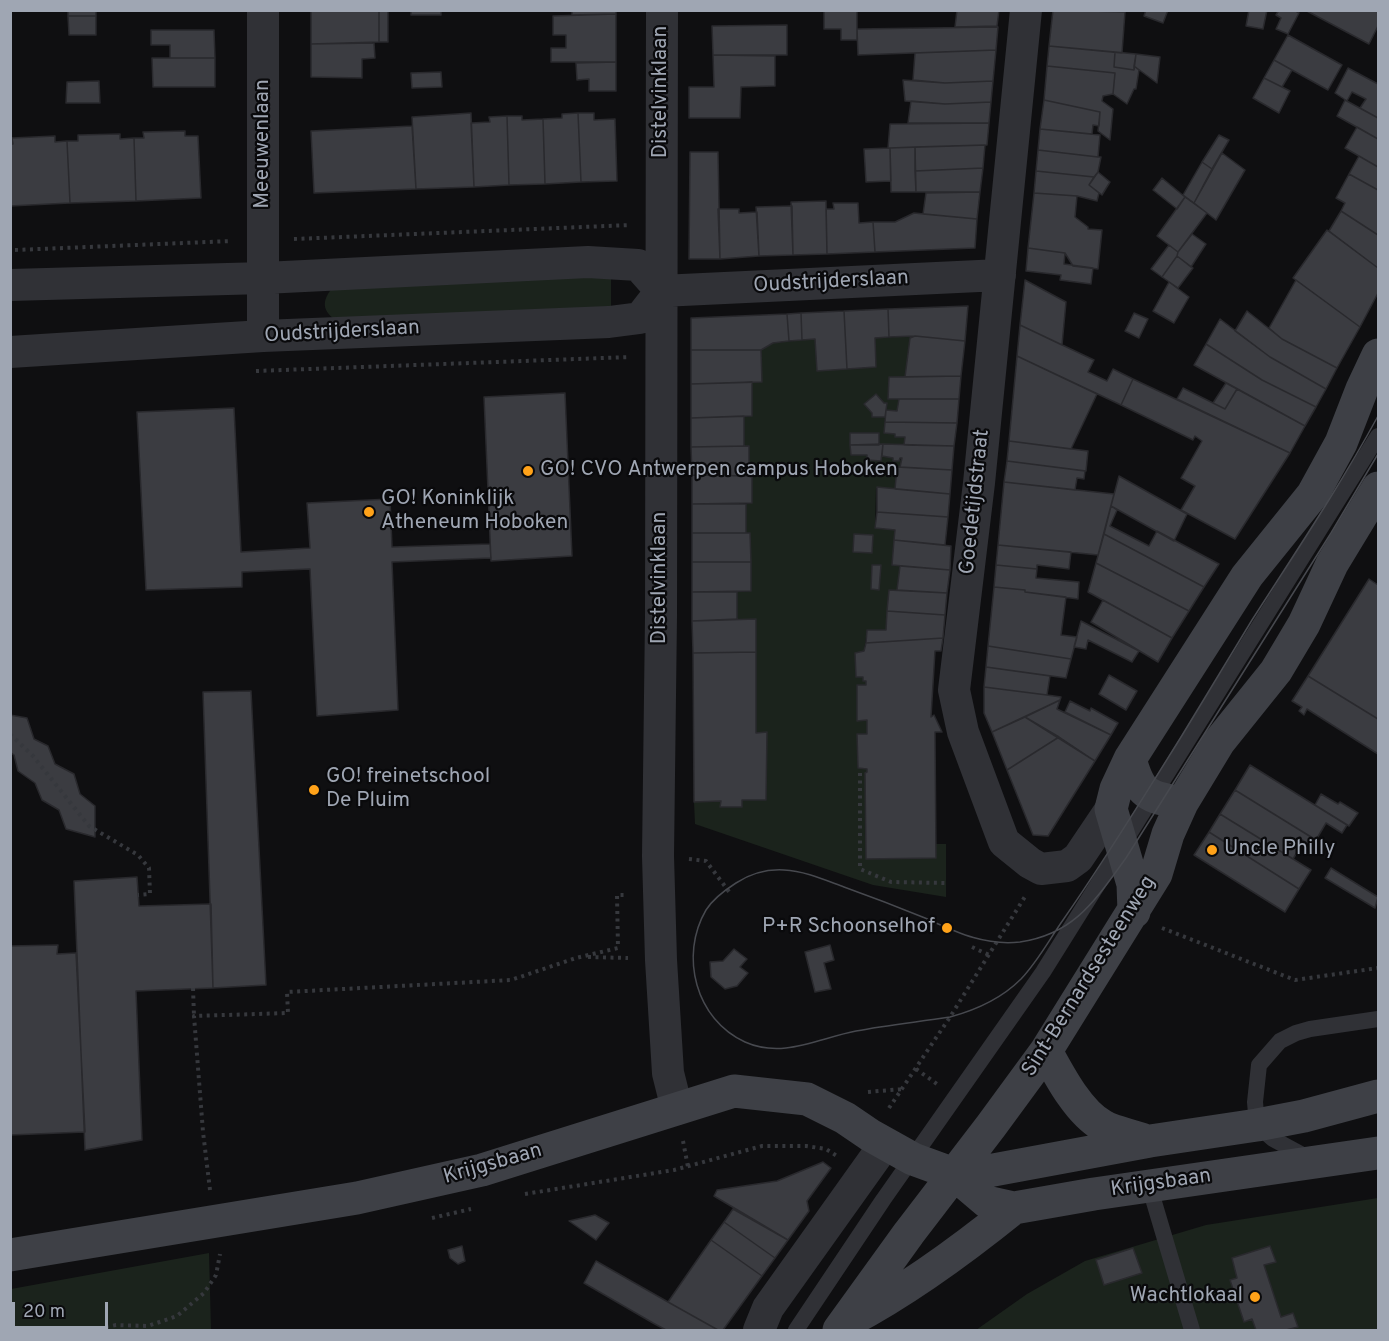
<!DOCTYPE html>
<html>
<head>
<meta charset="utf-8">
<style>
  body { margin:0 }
  #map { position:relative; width:1389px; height:1341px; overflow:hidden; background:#0f0f11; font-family:Overpass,sans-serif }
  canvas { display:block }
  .frame { position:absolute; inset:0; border:12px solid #9fa6b3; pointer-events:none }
  .scale { position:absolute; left:12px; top:1302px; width:96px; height:27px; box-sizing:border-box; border:3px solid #9fa6b3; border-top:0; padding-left:8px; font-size:18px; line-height:21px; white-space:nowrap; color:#9fa6b3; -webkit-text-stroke:4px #0a0a0c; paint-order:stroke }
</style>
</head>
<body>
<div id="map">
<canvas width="1389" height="1341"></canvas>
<div class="frame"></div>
<div class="scale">20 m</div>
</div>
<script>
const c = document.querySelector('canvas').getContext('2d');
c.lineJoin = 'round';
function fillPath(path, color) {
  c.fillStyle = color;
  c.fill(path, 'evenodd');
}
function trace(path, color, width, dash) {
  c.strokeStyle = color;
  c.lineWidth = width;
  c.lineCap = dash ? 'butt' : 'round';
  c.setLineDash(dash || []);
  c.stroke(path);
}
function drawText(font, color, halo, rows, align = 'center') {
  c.font = font + ' Overpass,sans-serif';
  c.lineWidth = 4.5;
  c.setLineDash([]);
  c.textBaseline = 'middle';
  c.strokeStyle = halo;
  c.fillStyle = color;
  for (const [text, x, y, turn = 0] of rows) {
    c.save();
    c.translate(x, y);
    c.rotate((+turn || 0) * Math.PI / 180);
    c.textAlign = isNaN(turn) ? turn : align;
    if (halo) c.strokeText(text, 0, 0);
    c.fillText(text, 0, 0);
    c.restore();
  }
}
fillPath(new Path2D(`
  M611,274v35l-277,10c-13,-10 -11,-20 -1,-32z
  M915,336l-5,2 -5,39h-16l-1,21 11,1 -2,12 -11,-1 1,-7h-3l-8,-9 -11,10 7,9v3l13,1 -1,16 11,1v3h10l-1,8h-25l-29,-11 1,21h16l1,5 13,1 1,-5 11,2 1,3h5l3,-3 -2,9h-3l-2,22 -19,-1 -1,40 20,2 -3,35 8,1 -3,24h-8l-3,40h-19l-3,21 -9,2 1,24h7v4h3v4l-9,1v34h10v14h-10l1,34 9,1v3l-2,1 1,85h69l1,-14h10v53l-73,-12 -178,-61 -1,-22 27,-1v6h21v-7l24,-1 1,-66h-11v-113l-19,-1v-27l14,-1 -1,-57 -4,-1v-29l6,-1 -8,-57v-29l7,-1 1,-34h10l-1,-32 12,-7 42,-4 32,30 29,-2 -1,-29z
  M1378,1198v132h-402l51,-36 58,-33 121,-36z
  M209,1253l2,77h-200v-41z`), '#1b231c');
const building = new Path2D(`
  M68,10h28v6h-28z
  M311,10h68v32l-68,2z
  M379,10h9v32h-9z
  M411,10h30v5h-30z
  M572,10h44v4l-44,1z
  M857,10v30h-16v-11h-17v-18z
  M957,10h42l-2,16 -42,1z
  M1053,10l72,2 -3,41 -73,-7z
  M1146,10h22l-5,13 -19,-7z
  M1249,10h18l-4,19 -17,-3z
  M1279,10h15l5,3 -11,21 -12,-5 5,-11 -5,-3z
  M1305,10h73v16l-9,18z
  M616,14v48h-65v-14h15v-13h-13v-19z
  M68,16h28v19h-27z
  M787,25v30h-74l-1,-29z
  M998,27l-2,23 -138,5 -1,-26z
  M151,30h63l1,28h-45v-13h-19z
  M1288,35l54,30 -14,25 -54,-30z
  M374,43l1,15 -13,1v19l-51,-1v-33z
  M1049,46l66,6 -1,15 20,3v-4l5,4 -3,19h-2l-7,15 -14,-10 2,-21 -68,-7z
  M996,50l-3,31 -48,2 -32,-3 2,-27z
  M1115,52l21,2 -2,16 -20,-3z
  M1136,54l24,3 -3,26 -23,-17z
  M713,55l62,1v30l-34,1 -1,31h-51v-31h25z
  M152,58h63v29h-62z
  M1274,60l18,10 -10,17 -18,-9z
  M616,62v29h-27v-12l-12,1 -1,-17z
  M1047,66l68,7 -2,21 -10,2 -1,5 11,8 -3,31 -12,-9 2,-19 -56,-12z
  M1348,68l30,16v34l-18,-10 6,-9 -14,-7 -5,9 -12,-8z
  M441,72l1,15 -30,1 -1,-15z
  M1264,78l26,13 -11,22 -26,-15z
  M903,80l42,3 48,-2 -2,21 -46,2 -40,-3z
  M99,81l1,22h-34l1,-21z
  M1044,100l56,12 -1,14 -6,-1 -1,9 -52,-5z
  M1345,100l33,18v21l-41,-23z
  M911,101l34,3 46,-2 -2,21h-81z
  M471,113l3,74 -58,2 -4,-72z
  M578,113l3,69 -36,2 -2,-65 19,-1v-4z
  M578,113h16v7l21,-1 2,62 -36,1z
  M507,116l2,69 -35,2 -3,-64 19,-1 -1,-5z
  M507,116h15v4l21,-1 2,65 -36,1z
  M989,123l-2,22 -99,3 2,-24z
  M412,126l4,63 -102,4 -3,-62z
  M1357,127l21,12v28l-33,-19z
  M1040,129l60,6 -2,22 -60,-7z
  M185,131v5h13l3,62 -65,3 -2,-63h10l-1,-6z
  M120,134v5l14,-1 2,63 -66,2 -3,-62h11v-6z
  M1219,135l10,5 -17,29 -10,-7z
  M55,136v6l12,-1 3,62 -60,3v-62h3l-1,-6z
  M985,145l-2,23 -68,3v-24z
  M915,147l1,45h-25l-1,-44z
  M890,148l1,33 -25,1 -2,-33z
  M1038,150l60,7h3l-3,15 -4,5 -58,-6z
  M690,152h28l2,107h-31z
  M1222,153l23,17 -29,50 -22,-17z
  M1359,156l19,11v23l-29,-16z
  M1202,162l10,7 -18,34 -11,-8z
  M983,168l-3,24h-64l-1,-21z
  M1036,171l58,6 -5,8 10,8 -2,8 -20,-5 -43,-3z
  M1098,172l12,10 -8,13 -13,-10z
  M1349,174l29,16v45l-37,-24 4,-8 -9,-5z
  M1162,178l23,19 -8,12 -24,-19z
  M980,192l-3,27 -54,-5 3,-21z
  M1034,193l43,3 -2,21 13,10v2l14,1 -4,39 -25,-3 -8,-13 -37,-5z
  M1185,197l22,16 -29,39 -21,-16z
  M826,201l1,53 -34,1 -2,-53z
  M833,203h25l1,20 14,-1 2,30 -48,2 -1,-45h8z
  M792,206l1,49 -34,1 -3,-49z
  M718,209h21v4l18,-1 2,44 -39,3z
  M1341,211l37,24v33l-49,-37z
  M914,213l63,6 -2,29 -100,4 -2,-30h22z
  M1327,230l51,38v25l-18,34 -67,-49z
  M1192,234l14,10 -15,23 -14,-11 1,-4z
  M1169,245l9,7 -1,4 -15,21 -11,-8z
  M1028,248l37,5 -1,11 29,4 -2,16 -31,-4 1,-5 -35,-4z
  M1177,256l16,12 -15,20 -16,-11z
  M1025,280l41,22 -4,43 -42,-20z
  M1296,280l64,47 -23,41 -55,-29 -13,-11z
  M1169,282l20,15 -15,26 -21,-12z
  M968,306l-3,35 -50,-5 -26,1 -1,-28z
  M888,309l1,28 -14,1 1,29 -29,2 -3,-58z
  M844,311l3,58 -30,2 -2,-32 -13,1 -1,-27z
  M1247,311l35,28 55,29 -11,21 -56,-32 -35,-26z
  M801,313l1,27 -13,1 -2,-27z
  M1134,313l14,6 -9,19 -14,-7z
  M787,314l2,27 -16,2 -12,7h-70v-32z
  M1220,319l50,38 56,32 -10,18 -54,-27 -56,-36z
  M1020,325l74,35 -6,12 19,9 6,-12 20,10 -12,26 -104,-49z
  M915,336l50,5 -4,35 -56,1 5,-39z
  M1206,344l56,36 54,27 -11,19 -111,-61z
  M691,350h70l1,32 -71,2z
  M1017,356l80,38 -26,55 -62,-8z
  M961,376l-2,23h-71l1,-22z
  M1133,379l157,74 -55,86 -54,-29 14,-24 -14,-8 21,-37 -7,-5 -2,4 -72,-35z
  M752,382v34l-61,2v-34z
  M1226,383l11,6 -12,20 -12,-6z
  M1183,388l42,21 12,-20 68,37 -15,27 -113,-54z
  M565,393l7,163 -81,5 -7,-164z
  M876,394l8,9h3l-2,14h-13v-4l-8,-9z
  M899,399h60l-2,24 -72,-1 1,-12 11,1z
  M234,408l7,144 69,-4 -3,-45 83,-4 2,48 98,-3 1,14 -99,4 6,148 -81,6 -7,-147 -68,3v15l-96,3 -9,-178z
  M744,416v30l-53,1v-29z
  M885,422l72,1 -3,23 -50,-1 1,-8h-10v-3l-11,-1z
  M850,433h29v12h-29z
  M1009,441l79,10 -2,20 -79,-10z
  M883,444l71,2 -2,24 -52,-3 2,-9h-2l-1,3h-6v-3l-11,-2z
  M883,444l-2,17 -14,-1v-5h-16l-1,-10z
  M749,446v30l-57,-1 -1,-28z
  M1007,461l78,10 -1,8 -7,-1 -2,12 -71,-8z
  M897,467l55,3 -2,24 -55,-5z
  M692,475l60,1v27l-60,1z
  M1119,476l68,38 -13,27 -63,-35z
  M1004,482l110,12 -16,61 -100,-10z
  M877,487l73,7 -2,23 -71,-5z
  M692,504h54v29h-54z
  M1111,506l6,4 -7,16 39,20 8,-15 62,33 -15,23 -100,-53z
  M877,512l71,5 -3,28 -51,-5 1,-10 -20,-2z
  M692,533h58l1,29h-59z
  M854,534l19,1 -1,18 -19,-1z
  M1104,534l100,53 -15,24 -93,-48z
  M894,540l57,6 -1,24 -58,-5z
  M998,545l73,7 -2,17 -32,-4v4l-41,-4z
  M692,562h59v29l-59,1z
  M1096,563l93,48 -17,27 -84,-46z
  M872,565h9l-2,25 -8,-1z
  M996,565l41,4 -1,9 43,4 -1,17 -53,-7v-2l-31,-3z
  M900,566l50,4 -3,23 -50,-3z
  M1369,579l9,6v134l-70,-43z
  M994,587l31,3v2l41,5 -5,38 16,2 -6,22 -83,-13z
  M889,590l58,3 -2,22 -58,-4z
  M692,592h45v27l-45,2z
  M1103,600l69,38 -14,24 -67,-40z
  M887,611l58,4 -2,23 -77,5 1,-13h19z
  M756,619v33l-63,1 -1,-32z
  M1081,621l58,30 -7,11 -44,-22 -2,9 -12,-2z
  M943,638l-2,13h-6l-4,66 3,-2 8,17h-7l1,126 -70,1 -1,-86 2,-1v-3l-9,-1 -1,-34h10v-14l-10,1v-36h9v-4h-3v-4h-7l-1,-24 9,-2 2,-8z
  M988,646l83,13 -5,19 -80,-11z
  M756,652v81l11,-1 -1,68h-24v7h-22l1,-6 -27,1 -1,-149z
  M986,667l64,9 -3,19 -63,-8z
  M1109,675l28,16 -11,19 -27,-16z
  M1308,676l70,43v35l-71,-45 -3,6 -5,-4 3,-4 -10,-6z
  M984,687l63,8 14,2 -1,3 -68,32 -8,-19z
  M251,691l15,294 -53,3 -10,-296z
  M1060,700l-3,9 54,26 -16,26 -70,-44z
  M1070,701l20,10 1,-3 27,15 -7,12 -46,-23z
  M10,715l17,3 7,21 14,7 7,18 19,10 6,20 15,12v31l-29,-8 -7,-19 -17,-10 -7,-17 -17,-12 -4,-16 -4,-3z
  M1025,717l34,20 -52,33 -15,-38z
  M1059,737l36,24 -47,75 -15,-1 -26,-65z
  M1250,765l97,60 -5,8 -16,-10 -10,17 -81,-50z
  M1235,790l76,47 -4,6 -6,-4 -5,8 3,2 -6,10 -73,-45z
  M1321,794l17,10 2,-2 18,11 -9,13 -34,-21z
  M1220,814l91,56 -12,19 -90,-57z
  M1209,832l90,57 -14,23 -91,-57z
  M1331,868l47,29 -3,11 -50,-30z
  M137,877l2,29 72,-2 2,84 -77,3 6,149 -57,10 -11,-269z
  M58,945l-1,9 19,-1 9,179 -75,3v-189z
  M830,945l4,15 -10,3 7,26 -16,3 -10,-40z
  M734,949l13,10 -7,8 8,6 -11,13 -12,3 -14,-12 -1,-15 13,-1z
  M823,1162l8,6 -24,33 2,10 -21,29 -74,-44 3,-6 60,-9z
  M733,1209l55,31 -13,18 -51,-36z
  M595,1215l14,8 -13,17 -27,-19z
  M724,1222l51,36 -13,18 -51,-36z
  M711,1240l51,36 -39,54h-5l-50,-28z
  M462,1246l3,15 -7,3 -8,-6 -2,-8z
  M1270,1246l6,16 -12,3 17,52 12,-4 5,14 -12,3h-30l-4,-11 -8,3 -14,-42 7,-2 -5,-20z
  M1133,1248l9,25 -38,12 -8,-25z
  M596,1261l72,41 50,28h-52l-13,-7 -69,-40z`);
fillPath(building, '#3b3c41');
trace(building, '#29292d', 1.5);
trace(new Path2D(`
  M294,239l337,-14
  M15,250l217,-9
  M256,371l374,-14
  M10,734l23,22 56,70 49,29 11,13 1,26 -12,1
  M860,773v96l31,13 55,1
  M689,859l17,2 24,32
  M1162,928l133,52 83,-12
  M972,947l17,8
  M588,957l40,1
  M193,988l1,28
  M916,1069l21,15
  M868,1092l35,-3
  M889,1108l61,-91 76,-122
  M683,1141l5,26
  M210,1190l-7,-58 -9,-116 94,-3 -1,-21 224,-12 65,-22 42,-10 -1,-53h11
  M525,1194l149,-24 88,-24h44l20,3 11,7
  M432,1218l39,-9
  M91,1330l25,-5 32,1 29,-10 27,-23 12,-18 4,-21`), '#36383d', 4, [3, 4.5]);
trace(new Path2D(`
  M1310,1159l-37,-20 -16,-14 -2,-23 4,-37 21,-24 16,-8 14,-4 68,-10
  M1153,1185l1,17 38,128
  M796,1330l87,-130 160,-228 335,-536`), '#303136', 16);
trace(new Path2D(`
  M263,10v326
  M662,10l-1,606 -3,240 3,104 7,113 9,36
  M1026,10l-47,473 -25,207 9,42 41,110 26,21 11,6 26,-3 11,-8 33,-49
  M10,285l254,-7 324,-16 50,3 23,26
  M10,352l253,-16 346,-14 31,-4 21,-27 339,-16
  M759,1330l9,-22 117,-164`), '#303136', 32);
trace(new Path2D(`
  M1130,759c10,36 17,38 52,44
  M1134,912l-1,-28 -22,-75 5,-20 14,-30 117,-183 66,-82 28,-51 21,-54 16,-34
  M1046,1051c13,24 32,61 57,75 12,7 29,9 41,14
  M954,1174l34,-3 162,-30 107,-16 47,-9 74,-20
  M10,1255l347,-57 125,-28 252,-79 73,8 38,19 25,17 43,24 41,15 33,28 27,6 80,-14 284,-41
  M849,1321c59,-31 113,-71 165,-113
  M839,1330l70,-97 82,-107 55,-75 110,-177 12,-40 14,-31 37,-61 57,-71 28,-47 28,-60 46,-76`), '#3e4046', 33);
trace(new Path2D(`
  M1378,416c-38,70 -83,137 -126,204 -24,39 -47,78 -71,117 -38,61 -76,123 -118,183 -14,20 -25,41 -42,59 -20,20 -45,31 -71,38 -32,5 -63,8 -94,14 -37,7 -73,28 -111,11 -49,-22 -66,-86 -39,-132 7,-11 19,-20 30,-27 14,-9 31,-14 48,-13 21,1 41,10 60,17 28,10 54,20 81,31 31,14 59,28 95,24 55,-8 76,-43 106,-84l205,-325 47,-79`), '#47494f', 1.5);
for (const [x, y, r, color] of [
  [528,471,6,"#ffa219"],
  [369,512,6,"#ffa219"],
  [314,790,6,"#ffa219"],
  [1212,850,6,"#ffa219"],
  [947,928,6,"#ffa219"],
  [1255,1297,6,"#ffa219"]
]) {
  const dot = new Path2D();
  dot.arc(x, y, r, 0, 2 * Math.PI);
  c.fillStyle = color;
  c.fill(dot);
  trace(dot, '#0a0a0c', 2);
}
drawText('21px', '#9fa6b3', '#0a0a0c', [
  ["Distelvinklaan",662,92,-90],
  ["Meeuwenlaan",264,144,-90],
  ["Oudstrijderslaan",831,283,-3],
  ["Oudstrijderslaan",342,333,-3],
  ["Goedetijdstraat",976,502,-84],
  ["Distelvinklaan",661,578,-90],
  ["Sint-Bernardsesteenweg",1090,977,-58],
  ["Krijgsbaan",493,1165,-16],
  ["Krijgsbaan",1161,1184,-8]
]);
drawText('21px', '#9fa6b3', '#0a0a0c', [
  ["GO! CVO Antwerpen campus Hoboken",540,471],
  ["GO! Koninklijk",381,500],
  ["Atheneum Hoboken",381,524],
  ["GO! freinetschool",326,778],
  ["De Pluim",326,802],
  ["Uncle Philly",1224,850],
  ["P+R Schoonselhof",935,928,"right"],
  ["Wachtlokaal",1243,1297,"right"]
], 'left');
</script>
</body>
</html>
